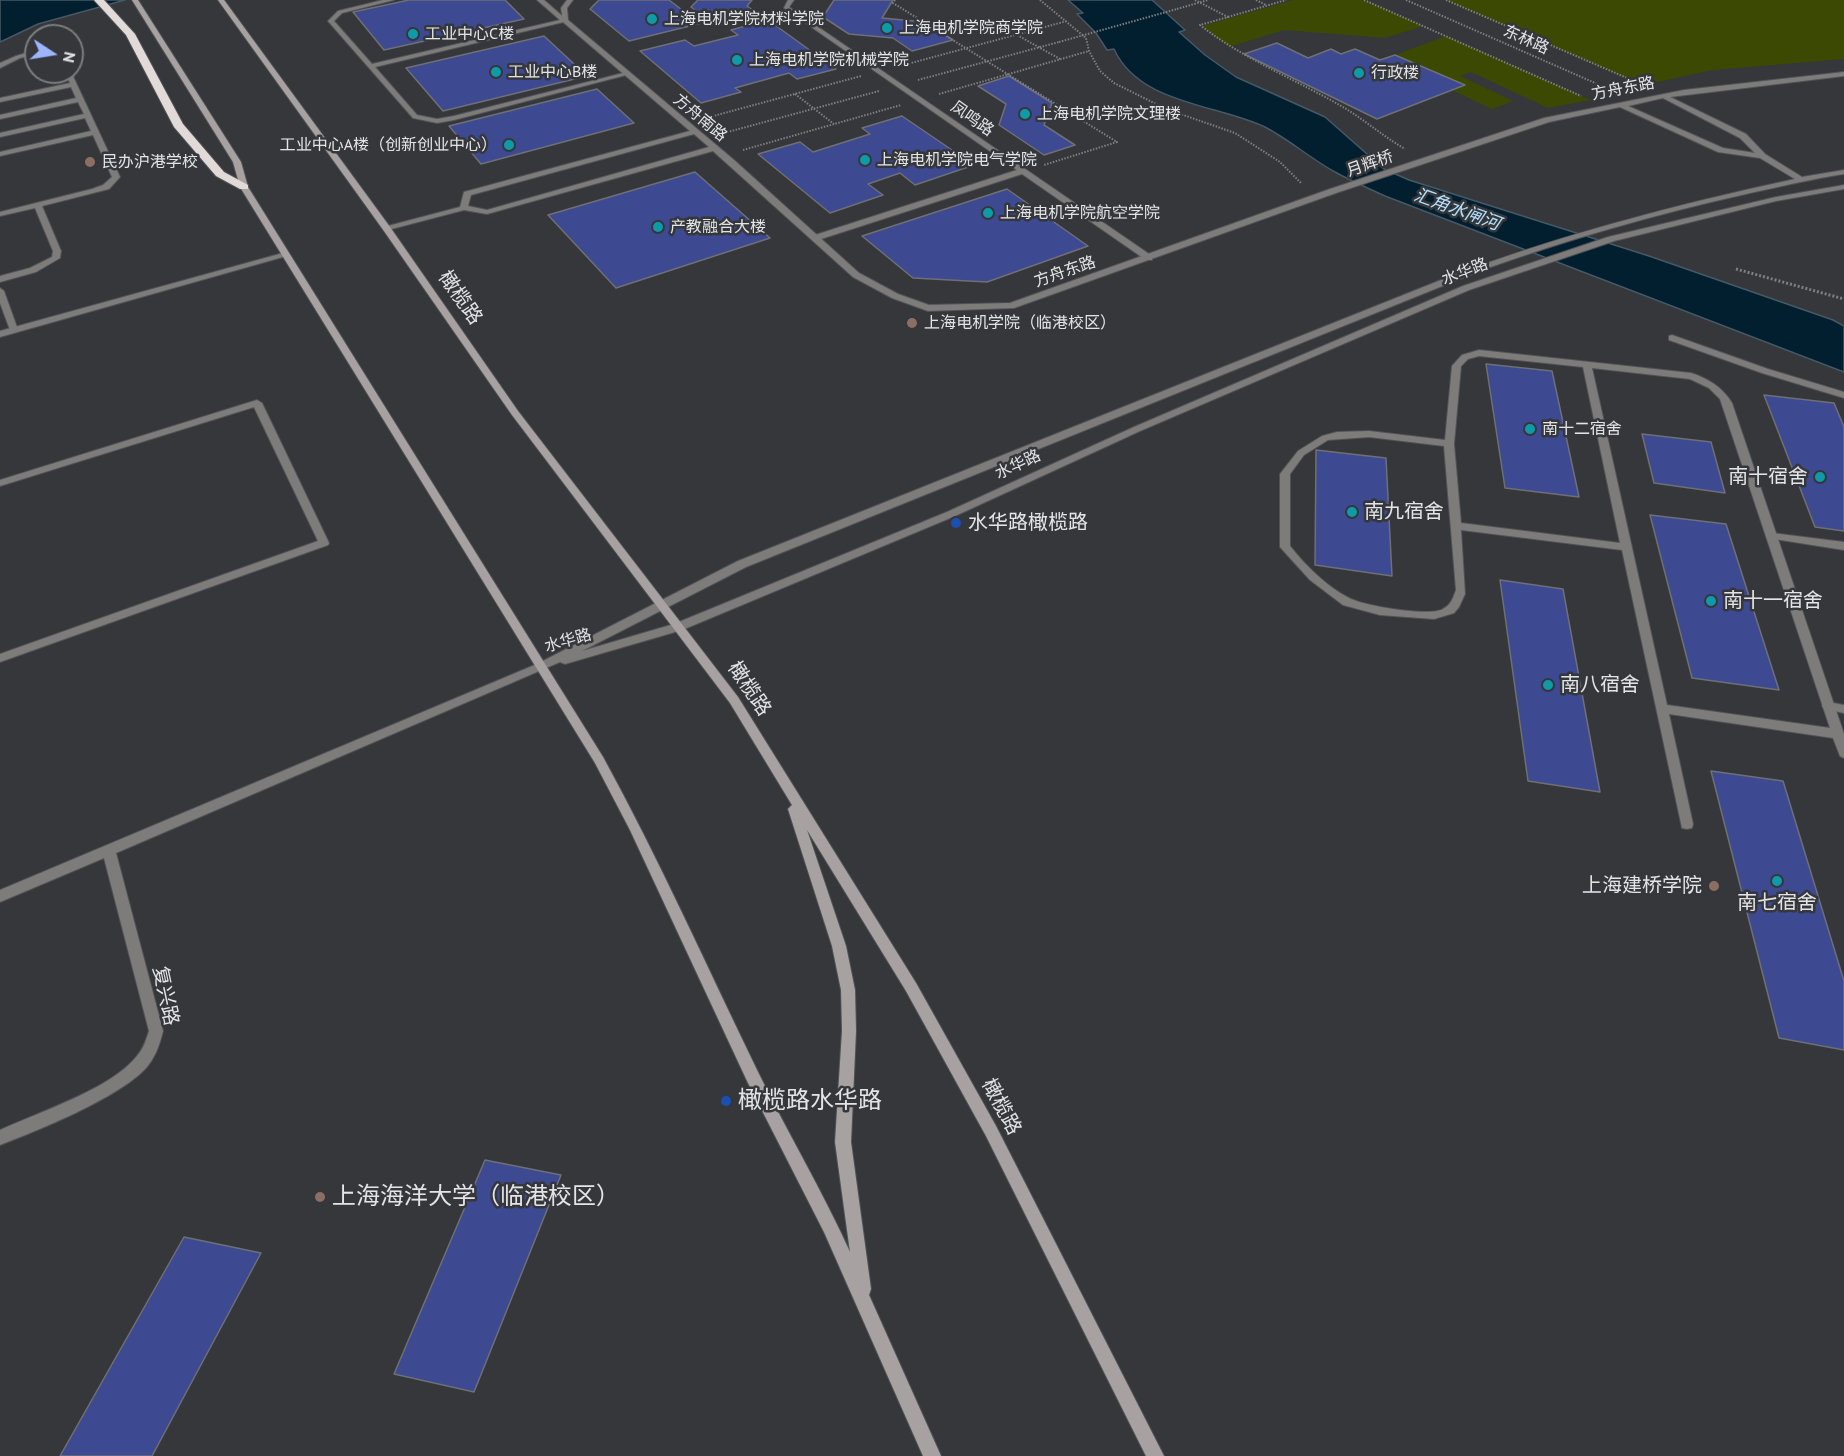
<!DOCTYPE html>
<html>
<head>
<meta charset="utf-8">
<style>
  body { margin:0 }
  #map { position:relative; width:1844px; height:1456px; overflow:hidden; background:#35373b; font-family:"PT Sans",sans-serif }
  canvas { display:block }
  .north { position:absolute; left:24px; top:24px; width:60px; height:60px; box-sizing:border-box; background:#35373b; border:2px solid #7b7c80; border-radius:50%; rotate:102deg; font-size:16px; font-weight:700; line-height:24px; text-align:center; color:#e3e4e7 }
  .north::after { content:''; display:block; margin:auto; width:21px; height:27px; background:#9cb4fd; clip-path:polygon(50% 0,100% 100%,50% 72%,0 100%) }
</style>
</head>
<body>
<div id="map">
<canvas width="1844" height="1456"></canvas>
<div class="north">N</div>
</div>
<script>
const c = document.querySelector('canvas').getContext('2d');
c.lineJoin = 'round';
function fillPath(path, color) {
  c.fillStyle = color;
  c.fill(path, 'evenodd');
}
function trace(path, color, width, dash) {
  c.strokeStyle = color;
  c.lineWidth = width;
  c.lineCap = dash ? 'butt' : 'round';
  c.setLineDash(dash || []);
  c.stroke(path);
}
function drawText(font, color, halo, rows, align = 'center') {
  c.font = font + ' "PT Sans","Noto Sans SC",sans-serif';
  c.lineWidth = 5;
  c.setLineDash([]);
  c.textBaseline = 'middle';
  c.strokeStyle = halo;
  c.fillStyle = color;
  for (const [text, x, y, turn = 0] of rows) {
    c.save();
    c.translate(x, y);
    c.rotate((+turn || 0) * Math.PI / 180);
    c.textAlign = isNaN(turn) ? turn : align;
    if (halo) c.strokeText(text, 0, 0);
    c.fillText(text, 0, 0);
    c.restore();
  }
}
fillPath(new Path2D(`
  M1293,0h71l59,26 -38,12 -101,-8 -55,17 -27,-21z
  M1446,0h398v59l-131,11 -70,15z
  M1446,36l144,64 -42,8 -77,-36 -11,4 53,25 -21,8 -40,-19 12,-5 -69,-30z`), '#3c4903');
const water = new Path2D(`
  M0,0h125l-87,24 -38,18z
  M1068,0h84l33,30 -6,2 26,23 31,22 89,40 59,52 25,11 240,76 184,64 11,6v46l-459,-176c-17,-8 -34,-15 -50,-24 -24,-13 -45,-32 -70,-45 -49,-23 -126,-23 -151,-78l-7,1 -11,-17 -19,-19 6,-1z`);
fillPath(water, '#011f2f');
trace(water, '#455a66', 1.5);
const building = new Path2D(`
  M409,0h96l19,19 -140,31 -31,-38z
  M599,0h70l21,16 5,-1 11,7 -77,19 -39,-32z
  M698,0h54l-5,6 7,5 -48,11 -11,-7 5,-1 -9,-7z
  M834,0h59l-11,18 43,4 28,18 -41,11 -19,-13 -44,-4 -26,-17z
  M768,20l68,49 -39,10 -8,-6 -54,15 6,4 -40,11 -61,-52 45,-11 9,6 44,-11 -7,-5z
  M544,36l43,40 -144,35 -37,-43z
  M1277,43l31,15 23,-9 10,5 14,-5 25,11 15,-5 70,30 -88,34 -133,-65z
  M1009,76l43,27 -8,22 31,20 -31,10 -45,-30 7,-21 -28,-18z
  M597,89l37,34 -153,41 -32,-38z
  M902,116l72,49 -59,20 -15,-12 -32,11 15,11 -53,18 -72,-59 42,-12 13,10 57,-18 -8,-6z
  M695,172l75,66 -154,50 -68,-73z
  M1007,189l81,57 -101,36 -74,-4 -51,-42z
  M1486,364l66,7 27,126 -74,-9z
  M1764,395l70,8 10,24v104l-29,-4z
  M1642,434l69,8 14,51 -71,-10z
  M1316,450l70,8 6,118 -77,-11z
  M1650,515l76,9 53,166 -87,-12z
  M1500,580l63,9 37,203 -72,-11z
  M1711,771l72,10 61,200v69l-65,-12z
  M485,1160l76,15 -87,217 -80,-18z
  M184,1237l77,16 -109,203h-92z`);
fillPath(building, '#3d4991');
trace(building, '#6e7075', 1.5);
const service = new Path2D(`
  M383,0h11l-52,13 -8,8 38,43 188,-44 -23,-20h7l24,21 -193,46 42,48 20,4 17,-3 173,-44 3,2 -176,46 -17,3 -24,-5 -85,-97 10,-10z
  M788,0h6l-5,7 363,249v4h-6l-124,-86 -204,66h-6v-4l205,-66 -233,-162z
  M36,50v4l-16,4 -20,10v-5l16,-7z
  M65,72h6l49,105 -11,12 -67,17 19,45 -1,7 -24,14 -36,10v-6l30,-8 22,-11 1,-6 -18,-43 -35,8v-4l92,-23 11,-4 9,-8 -19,-42 -93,21v-4l91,-21 -6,-13 -85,19v-4l84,-19 -6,-12 -78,17v-4l76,-17 -5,-11 -71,15v-4l70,-15z
  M0,288l4,3 14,39 -1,2 -7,-2 -10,-27z
  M1672,335l96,34 76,23v6l-82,-25 -93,-33v-4z
  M1479,350l212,23c18,6 31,14 41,30l112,331v24l-4,-2 -7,-18 -164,-24 24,110 -1,4 -5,1 -5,-1 -60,-278 -161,-20 4,64 -6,13 -5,6 -20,6 -54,-4 -37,-10 -33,-25 -30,-33v-73l18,-23 24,-15 15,-4 32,-1 76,9 7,-74 10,-11zM1479,356l104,11 37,176 -159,-20 -7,-79 7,-78 7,-7zM1592,368l98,11 19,9 11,11 110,329 -163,-23zM1369,437l75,9 12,144c-3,8 -5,15 -13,19 -14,8 -79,-3 -94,-11 -23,-12 -43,-32 -59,-52v-72l14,-19 24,-15z`);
const minor = new Path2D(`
  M567,0h6l-6,8 1,12 166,140 125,113 39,21 31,11 81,-2 320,-114 214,-71 140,-28 160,-18v4l-174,21 76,37 19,20 37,23 42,-7v4c-33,5 -66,13 -98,20 -90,20 -177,45 -264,76l-736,297 -164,84 92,-27 273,-112 187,-85 329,-141 145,-49 168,-40 68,-12v4l-68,12 -162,40 -145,49 -329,141 -185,85 -273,114 -117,34 -5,-2 -444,191 47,178c-3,13 -8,27 -17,37 -28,30 -107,62 -146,77v-15c39,-18 111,-41 137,-74 7,-8 9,-16 12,-25l-45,-173 -104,44v-12l537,-226 201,-103 703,-281c115,-44 233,-75 354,-101l-35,-21 -42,-6 -98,-45 -71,15 -213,71 -322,115 -86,3 -36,-13 -39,-21 -140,-126 -226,63 -23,-4 -80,21v-4l76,-20 4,-15 226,-61 -127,-109 -2,-14zM1663,98l77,40 15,15 -32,-5 -95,-42zM694,134l15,13 -222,63 -19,-4 3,-11z
  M283,253l7,2 -290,82v-6z
  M257,400l5,3 67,140 -1,2 -328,117v-8l318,-113 -64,-134 -254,79v-6z
  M1772,533l72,9v8l-76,-12 -1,-2z
  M1828,702l16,3v8l-20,-4 -2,-3 2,-3z`);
const secondary = new Path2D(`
  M132,0h6l103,162 7,25 355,570c56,102 103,208 154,313 30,62 65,120 93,182l-15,-110 7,-111 -1,-41 -9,-44 -44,-137 4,-4 -62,-102 -218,-288 -128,-184 -166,-231h6l166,227 128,184 220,286 178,286 80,143 168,330h-18l-160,-320 -80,-145 -99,-161 39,116 9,44 1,41 -5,111 20,147 -2,6 72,161h-18l-99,-224 -76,-149 -118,-253 -35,-67 -355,-576 -7,-25z`);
const motorway = new Path2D(`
  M94,0h10l31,34 48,90 41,48 24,13v4h-8l-24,-13 -42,-49 -48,-92z`);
trace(service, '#515357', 2);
trace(minor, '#515357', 2);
trace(secondary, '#515357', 2);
trace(motorway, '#515357', 2);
trace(new Path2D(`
  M895,0l-2,3 224,139 -73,23
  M1040,0l46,38 3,13 11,20 14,12 52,26 69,24 45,29 22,22
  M1195,0l33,17 -28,8c42,33 90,52 136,78 24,13 45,32 69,46
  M1256,0l10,5
  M1364,0l217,96
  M1406,0l205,90
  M1446,0l195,84
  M1177,9l31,-9
  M1228,17l58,-17
  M1017,35l43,24
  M900,66l167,-45
  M918,80l141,-38
  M795,94l39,30
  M939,94l150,-43
  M706,118l155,-42
  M724,133l155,-42
  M743,150l158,-45`), '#7e7f83', 2, [1.5, 1.5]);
trace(new Path2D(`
  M1736,269l108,30`), '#7e7f83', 3, [2, 2]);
fillPath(service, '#7e7c7b');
fillPath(minor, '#7e7c7b');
fillPath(secondary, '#a7a2a1');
fillPath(motorway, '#e1dad9');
trace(new Path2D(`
  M1059,42l118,-33`), '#7e7f83', 2, [1.5, 1.5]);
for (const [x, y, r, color] of [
  [652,19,6,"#0f9aa8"],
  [887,28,6,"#0f9aa8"],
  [413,34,6,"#0f9aa8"],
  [737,60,6,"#0f9aa8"],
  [496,72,6,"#0f9aa8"],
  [1359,73,6,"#0f9aa8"],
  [1025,114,6,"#0f9aa8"],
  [509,145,6,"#0f9aa8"],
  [865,160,6,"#0f9aa8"],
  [90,162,6,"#8d6e63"],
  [988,213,6,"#0f9aa8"],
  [658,227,6,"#0f9aa8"],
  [912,323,6,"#8d6e63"],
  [1530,429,6,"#0f9aa8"],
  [1820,477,6,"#0f9aa8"],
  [1352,512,6,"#0f9aa8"],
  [956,523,6,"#1a4fb4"],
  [1711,601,6,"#0f9aa8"],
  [1548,685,6,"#0f9aa8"],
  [1777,881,6,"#0f9aa8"],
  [1714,886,6,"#8d6e63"],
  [726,1101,6,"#1a4fb4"],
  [320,1197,6,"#8d6e63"]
]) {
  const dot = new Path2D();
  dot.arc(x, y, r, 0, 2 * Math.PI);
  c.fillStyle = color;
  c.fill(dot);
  trace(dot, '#35373b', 2);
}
drawText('16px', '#e3e4e7', '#35373b', [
  ["上海电机学院材料学院",664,19],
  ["上海电机学院商学院",899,28],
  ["工业中心C楼",425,34],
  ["上海电机学院机械学院",749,60],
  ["工业中心B楼",508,72],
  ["行政楼",1371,73],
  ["上海电机学院文理楼",1037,114],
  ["工业中心A楼（创新创业中心）",497,145,"right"],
  ["上海电机学院电气学院",877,160],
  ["民办沪港学校",102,162],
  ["上海电机学院航空学院",1000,213],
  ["产教融合大楼",670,227],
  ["上海电机学院（临港校区）",924,323],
  ["南十二宿舍",1542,429]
], 'left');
drawText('16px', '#e3e4e7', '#35373b', [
  ["东林路",1526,40,24],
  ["方舟东路",1623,89,-11],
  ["方舟南路",700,118,40],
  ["凤鸣路",972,119,35],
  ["月辉桥",1370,164,-19],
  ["方舟东路",1065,272,-19],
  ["水华路",1465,272,-21],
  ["水华路",1018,465,-25],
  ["水华路",568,641,-16]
]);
drawText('italic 18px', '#b5e1fd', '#35373b', [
  ["汇角水闸河",1457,210,20]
]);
drawText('20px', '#e3e4e7', '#35373b', [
  ["橄榄路",460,298,55],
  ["橄榄路",749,689,56],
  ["复兴路",165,996,78],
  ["橄榄路",1001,1107,62]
]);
drawText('20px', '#e3e4e7', '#35373b', [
  ["南十宿舍",1808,477,"right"],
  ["南九宿舍",1364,512],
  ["水华路橄榄路",968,523],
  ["南十一宿舍",1723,601],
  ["南八宿舍",1560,685],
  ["上海建桥学院",1702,886,"right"],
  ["南七宿舍",1777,903,"center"]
], 'left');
drawText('24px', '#e3e4e7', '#35373b', [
  ["橄榄路水华路",738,1101],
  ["上海海洋大学（临港校区）",332,1197]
], 'left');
</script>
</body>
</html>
